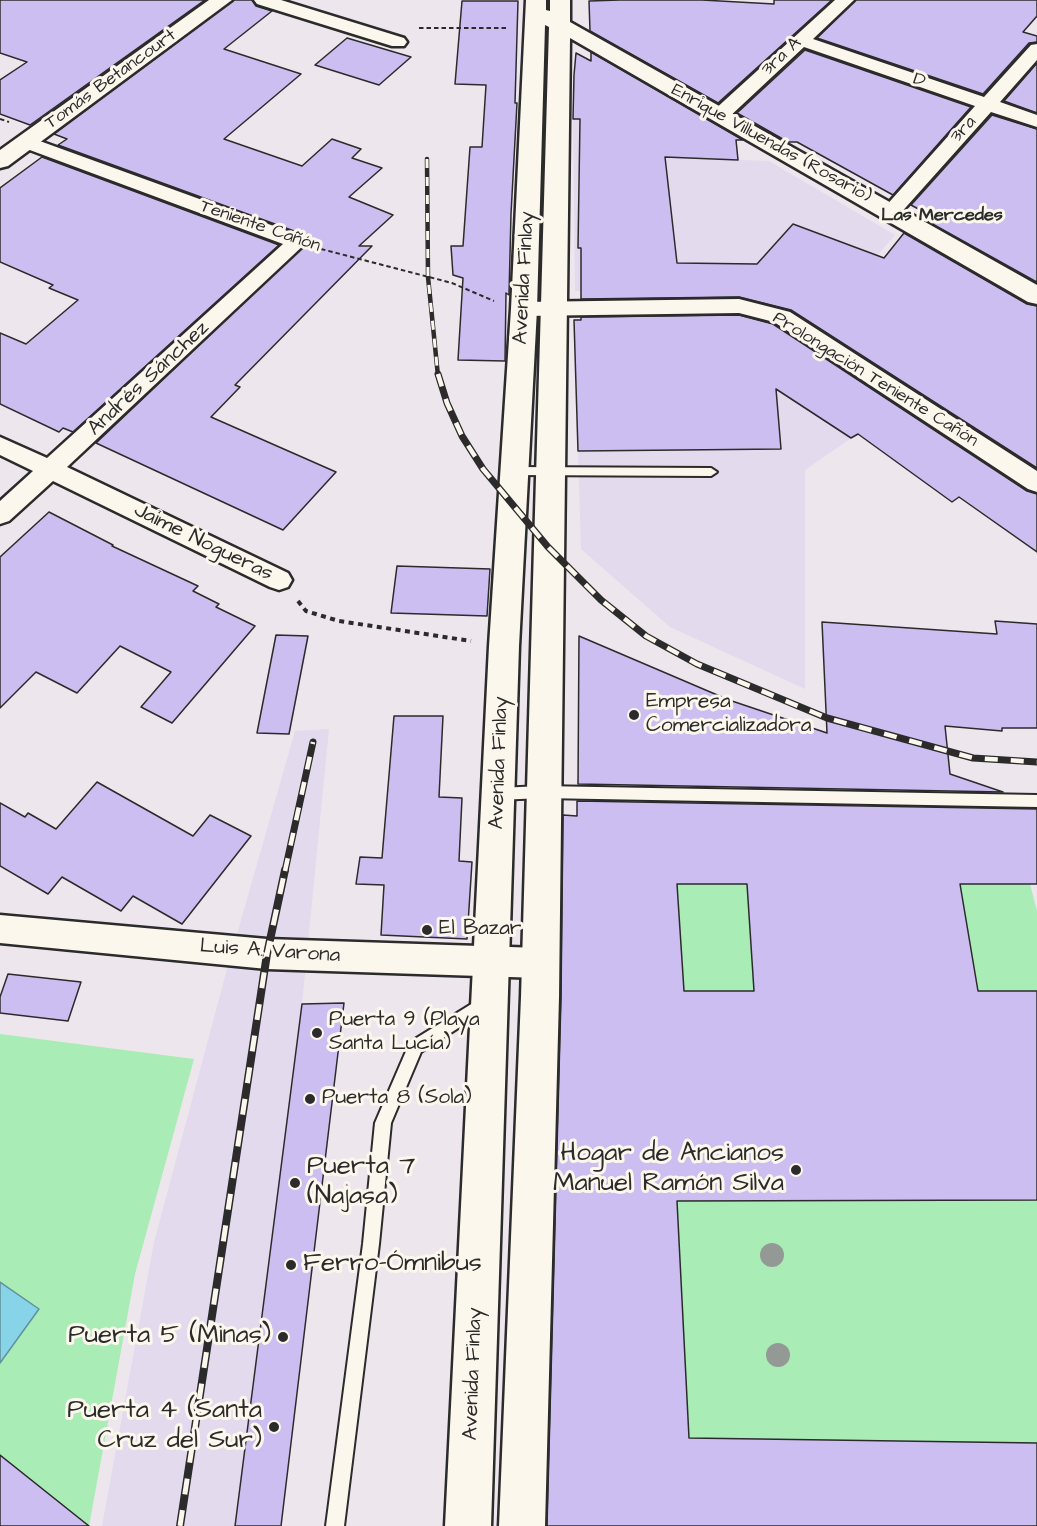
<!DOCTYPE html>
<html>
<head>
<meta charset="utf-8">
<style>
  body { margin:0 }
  canvas { display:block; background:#ede6ed }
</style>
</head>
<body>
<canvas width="1037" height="1526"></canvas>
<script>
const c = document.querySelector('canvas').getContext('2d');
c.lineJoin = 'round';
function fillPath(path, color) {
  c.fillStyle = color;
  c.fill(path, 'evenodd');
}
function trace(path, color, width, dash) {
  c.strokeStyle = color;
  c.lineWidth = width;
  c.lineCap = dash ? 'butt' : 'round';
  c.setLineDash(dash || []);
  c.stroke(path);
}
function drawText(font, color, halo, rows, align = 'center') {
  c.font = font + ' "Architects Daughter",sans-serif';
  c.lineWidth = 6;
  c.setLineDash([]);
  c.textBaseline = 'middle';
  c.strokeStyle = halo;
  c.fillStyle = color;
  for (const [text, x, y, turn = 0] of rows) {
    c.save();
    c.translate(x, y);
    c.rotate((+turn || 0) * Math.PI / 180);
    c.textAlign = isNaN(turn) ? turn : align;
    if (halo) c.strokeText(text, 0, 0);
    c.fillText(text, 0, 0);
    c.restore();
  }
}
fillPath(new Path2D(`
  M573,119h84l7,38 105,4 126,74 -75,87 -73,-30 -172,-1z
  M574,320l186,5 138,81 -93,64v219l-135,-62 -89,-78z
  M329,729l-27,275 -67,522h-133l52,-284 73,-273 68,-238z`), '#e3daee');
fillPath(new Path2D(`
  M677,884h353l7,27v80h-353z
  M0,1034l194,25 -59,215 -46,252h-89z
  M1037,1200v243l-348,-5 -12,-237z`), '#a9ecb6');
const water = new Path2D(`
  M0,1282l39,27 -39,54z`);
fillPath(water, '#87d3e7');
trace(water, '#62909c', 1.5);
const building = new Path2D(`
  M0,0h205l-175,125 -30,-11v-34l27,-18 -27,-9z
  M234,0h18l4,6 16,5 -48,38 77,25 -77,65 78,27 30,-27 29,10 -9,9 30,10 -33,29 44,18 -34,31h13l-137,139 5,2 -29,30 125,55 -53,58 -187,-87 213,-202 -4,-6 -247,-90 9,-6 -13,-5z
  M620,0h82l72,4v-4h58l-114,103 -128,-72 -1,-30z
  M856,0h181v16l-14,16 14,4v6l-8,1 -46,51 -166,-56z
  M462,1h56l-3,102h2l-6,111 -2,81 -3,-2 -1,68 -47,-1 5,-82 -10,-3 -2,-29h12l7,-99h12l4,-62 -31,-1z
  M347,38l64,19 -32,28 -64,-20z
  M805,50l166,57 -78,88 -96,-53h-9l-51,-29z
  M591,52l152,88h-7l2,20 -73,-3 12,106 80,1 36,-40 91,34 20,-25 123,71 10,2v162l-246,-158 -52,-13 -158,2v-51h-3l2,-129h-7l1,-44 2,-22 15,8z
  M1037,63v50l-33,-12z
  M992,115l45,14v153l-119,-66 4,-5 -11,-6z
  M42,157l237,88 -206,187 -10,-4 -4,4 -59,-28v-71l26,11 52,-44 -29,-12 4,-3 -53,-23v-74z
  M739,315l34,9 254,167 10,3v58l-78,-55 -7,5 -94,-68 -7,4 -75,-49 5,60 -203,2 -4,-131h7v-3z
  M49,512l64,33 -1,1 86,40 -5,5 26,13 -3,3 39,19 -83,97 -31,-16 30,-35 -51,-26 -43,47 -41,-21 -36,36v-151z
  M397,566l93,3 -3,47 -96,-3z
  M995,621l42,3v104h-35v3l-57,-5 5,48 53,18 -425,-8 1,-148 150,64 98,33 -5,-111 175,12z
  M276,635l32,1 -19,98 -32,-1z
  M394,716h49l-4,81 23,1 -3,63 13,1 -5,77 -86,-4 3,-50 -28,-1 4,-27 22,1z
  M97,782l96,54 17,-21 41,21 -69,88 -49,-28 -12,15 -59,-34 -14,17 -48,-28v-63l25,14 3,-4 28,16z
  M577,801l460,8v75h-77l18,107h59v209l-360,1 12,237 348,5v83h-490l14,-529 2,-182 14,1zM677,884h70l7,107h-70z
  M8,974l73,8 -13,39 -68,-8v-16z
  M344,1003l-63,523h-46l67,-522z
  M0,1455l89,71h-89z`);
fillPath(building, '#ccbef0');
trace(building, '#2b2b2b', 1.5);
const service = new Path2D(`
  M514,467l197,1 6,4 -6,4 -197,-1 -6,-4z
  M542,786l495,9v12l-495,-9 -44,2 -5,-2 -2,-4 2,-4 5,-2z
  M486,995l5,2 3,5 -3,5 -70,45 -30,71 -12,121 -35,282h-18l37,-282 12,-121 35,-81z`);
const minor = new Path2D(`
  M254,0h27l123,38 3,4 -3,4h-12l-135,-42z
  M835,0h19l-41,39 171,58 47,-52 6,-1v16l-37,42 37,13v12l-46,-15 -93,104 -7,2 -7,-2 -3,-4 3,-4 91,-102 -171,-59 -77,72h-14l-2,-4 2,-4z
  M26,136l278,101 3,5 -240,225 221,106 4,7 -4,7 -9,3 -9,-3 -217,-106 -44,40 -9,3v-23l33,-30 -33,-16v-18l47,21 236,-214 -264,-98 -3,-4 3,-4z
  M739,299l51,13 247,159v21l-9,-3 -254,-167 -35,-9 -215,3 -8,-2 -3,-5 3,-5 8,-2z
  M0,915l267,24 273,9 11,5 5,10 -5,10 -11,5 -273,-9 -267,-26z`);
const tertiary = new Path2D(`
  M209,0h23l-224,166 -8,2v-18z`);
const primary = new Path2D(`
  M526,0h20v10l4,1v-11h20v22l467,263v19l-9,-2 -458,-264 -11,959 -14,529h-46l22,-529 28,-970 -4,-2 -8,284 -18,337 -28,880h-46l44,-880 22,-337z`);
trace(service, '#2b2b2b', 4);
trace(minor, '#2b2b2b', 5);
trace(tertiary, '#2b2b2b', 5);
trace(primary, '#2b2b2b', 5);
trace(new Path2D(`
  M419,28h88
  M0,119l9,3
  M321,249l131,34 42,18`), '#2b2b2b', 2, [4.5, 3]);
trace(new Path2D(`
  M298,601l8,10 33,10 132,20`), '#2b2b2b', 4, [5, 4.5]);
fillPath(service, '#fbf7ec');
fillPath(minor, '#fbf7ec');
fillPath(tertiary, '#fbf7ec');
fillPath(primary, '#fbf7ec');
const railFar2 = new Path2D(`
  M427,159l1,118 10,99`);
const railFar1 = new Path2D(`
  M438,374l9,29 15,33 21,33 65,78 53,53 45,36 51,28 130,54 146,40 64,4
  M285,871l28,-129`);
const rail = new Path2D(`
  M180,1526l87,-572 18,-84`);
trace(railFar2, '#2b2b2b', 4.5);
trace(railFar1, '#2b2b2b', 7);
trace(rail, '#2b2b2b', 8);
trace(railFar2, '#fbf7ec', 3, [9]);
trace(railFar1, '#fbf7ec', 4.5, [13]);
trace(rail, '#fbf7ec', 5, [16]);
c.fillStyle = '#939a96';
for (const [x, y] of [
  [772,1255],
  [778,1355]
]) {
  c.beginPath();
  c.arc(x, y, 12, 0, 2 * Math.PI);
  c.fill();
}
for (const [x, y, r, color] of [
  [634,715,6,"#2b2b2b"],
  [427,930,6,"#2b2b2b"],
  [317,1033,6,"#2b2b2b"],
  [310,1099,6,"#2b2b2b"],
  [796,1170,6,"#2b2b2b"],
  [295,1183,6,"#2b2b2b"],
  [291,1265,6,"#2b2b2b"],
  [283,1337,6,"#2b2b2b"],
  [274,1427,6,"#2b2b2b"]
]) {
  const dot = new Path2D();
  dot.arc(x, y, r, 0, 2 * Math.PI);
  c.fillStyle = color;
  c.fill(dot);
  trace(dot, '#fbf7ec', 2);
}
drawText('18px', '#2b2b2b', '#fbf7ec', [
  ["3ra A",782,57,-43],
  ["Tomás Betancourt",111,80,-36],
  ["D",919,81,19],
  ["3ra",964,130,-48],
  ["Enrique Villuendas (Rosario)",771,144,29],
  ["Teniente Cañón",260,227,19],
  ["Prolongación Teniente Cañón",875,380,32]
]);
drawText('bold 18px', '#2b2b2b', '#fbf7ec', [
  ["Las Mercedes",942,216]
]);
drawText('21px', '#2b2b2b', '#fbf7ec', [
  ["Avenida Finlay",525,278,-87],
  ["Andrés Sánchez",149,379,-43],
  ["Jaime Nogueras",203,543,26],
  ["Avenida Finlay",500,763,-88],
  ["Luis A. Varona",270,952,4],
  ["Avenida Finlay",474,1374,-88]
]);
drawText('21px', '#2b2b2b', '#fbf7ec', [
  ["Empresa",646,703],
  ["Comercializadora",646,727],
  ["El Bazar",439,930],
  ["Puerta 9 (Playa",329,1021],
  ["Santa Lucía)",329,1045],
  ["Puerta 8 (Sola)",322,1099]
], 'left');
drawText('26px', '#2b2b2b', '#fbf7ec', [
  ["Hogar de Ancianos",784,1155],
  ["Manuel Ramón Silva",784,1185],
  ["Puerta 7",307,1168,"left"],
  ["(Najasa)",307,1198,"left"],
  ["Ferro-Ómnibus",303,1265,"left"],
  ["Puerta 5 (Minas)",271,1337],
  ["Puerta 4 (Santa",262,1412],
  ["Cruz del Sur)",262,1442]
], 'right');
</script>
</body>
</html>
